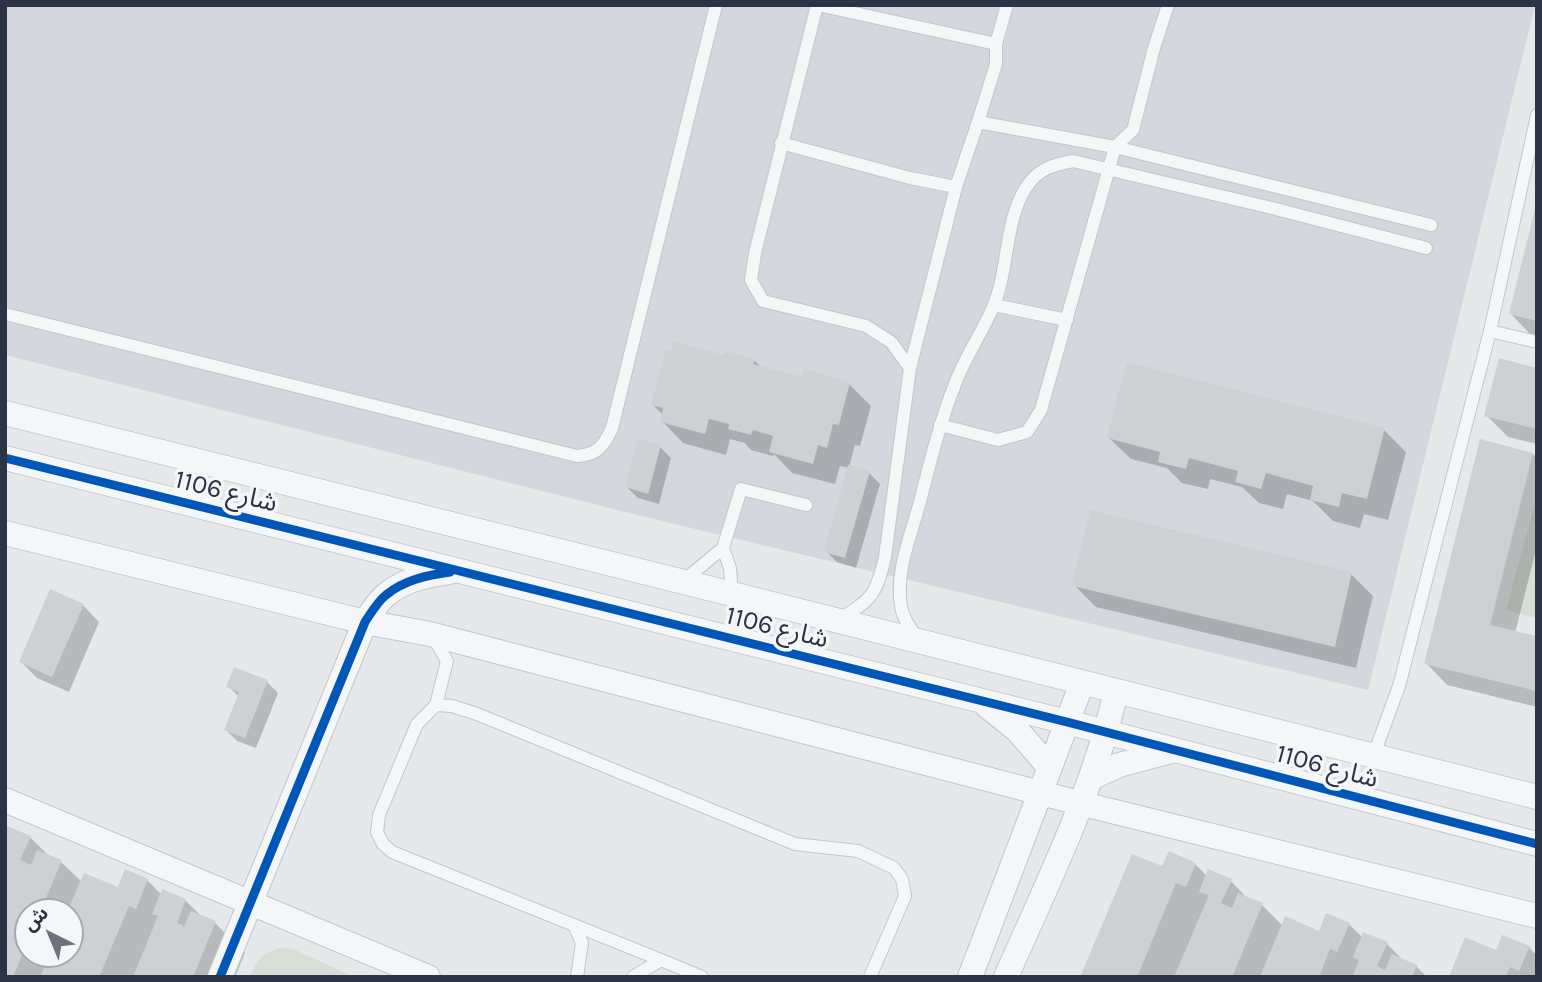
<!DOCTYPE html>
<html>
<head>
<meta charset="utf-8">
<style>
  body { margin:0 }
  #map { position:relative; width:1542px; height:982px; overflow:hidden; background:#e6e8ea; font-family:Karla,"Noto Sans Arabic",sans-serif }
  canvas { display:block }
  .frame { position:absolute; inset:0; border:7px solid #2b3445; pointer-events:none }
  .north { position:absolute; left:14px; top:898px; width:70px; height:70px; box-sizing:border-box; background:#f4f6f9; border:2px solid #a4a8b1; border-radius:50%; rotate:317deg; font-size:19px; font-weight:700; line-height:28px; text-align:center; color:#2b3445 }
  .north::after { content:''; display:block; margin:auto; width:24px; height:32px; background:#6c737f; clip-path:polygon(50% 0,100% 100%,50% 72%,0 100%) }
</style>
</head>
<body>
<div id="map">
<canvas width="1542" height="982"></canvas>
<div class="frame"></div>
<div class="north">ش</div>
</div>
<script>
const c = document.querySelector('canvas').getContext('2d');
c.lineJoin = 'round';
function fillPath(path, color) {
  c.fillStyle = color;
  c.fill(path, 'evenodd');
}
function trace(path, color, width, dash) {
  c.strokeStyle = color;
  c.lineWidth = width;
  c.lineCap = dash ? 'butt' : 'round';
  c.setLineDash(dash || []);
  c.stroke(path);
}
function drawText(font, color, halo, rows, align = 'center') {
  c.font = font + ' Karla,"Noto Sans Arabic",sans-serif';
  c.lineWidth = 7;
  c.setLineDash([]);
  c.textBaseline = 'middle';
  c.strokeStyle = halo;
  c.fillStyle = color;
  for (const [text, x, y, turn = 0] of rows) {
    c.save();
    c.translate(x, y);
    c.rotate((+turn || 0) * Math.PI / 180);
    c.textAlign = isNaN(turn) ? turn : align;
    if (halo) c.strokeText(text, 0, 0);
    c.fillText(text, 0, 0);
    c.restore();
  }
}
fillPath(new Path2D(`
  M5,5h1530l-167,685 -731,-175 -632,-160z`), '#d4d7dd');
fillPath(new Path2D(`
  M1537,495v123l-31,-8z
  M283,948l10,1 61,28h-104c7,-18 14,-26 33,-29z`), '#d6ded6');
fillPath(new Path2D(`
  M1537,209v128l-5,-1 -21,-22z
  M726,358l28,2 7,7 42,12 46,5 22,22 -11,40 -5,-1 -6,22 20,6 11,11 -24,84 -19,-6 -11,-11 23,-83 -9,-2 -5,18 -43,-11 -18,-19 -1,2 -22,-6 -6,-7 -15,-4 -4,16 -43,-12 -21,-22 1,-6 -10,-10z
  M1537,370v74l-29,-7 -22,-22z
  M1384,430l22,22 -18,68 -24,-6 -4,14 -27,-7 -20,-20 -26,-7 -4,15 -24,-6 -17,-16 -32,-8 -2,10 -26,-6 -15,-15 -36,-9 -22,-21z
  M660,447l11,11 -12,46 -21,-6 -11,-11z
  M1533,454l4,4v88l-22,87 22,5v69l-90,-22 -21,-22z
  M1351,574l22,22 -17,72 -260,-61 -22,-22z
  M83,605l16,17 -30,70 -32,-14 -16,-16z
  M267,682l11,11 -22,55 -19,-7 -11,-11 13,-33 -11,-11z
  M8,828l22,9 19,19 12,6 21,20 37,8 28,-10 15,15 23,5 17,17 13,6 30,30 -10,24h-230v-145zM28,912h42v42h-42z
  M1195,864l12,12 24,5 18,19 13,5 21,21 37,7 29,-9 14,14 24,6 17,17 12,5 11,11h-345l81,-108z
  M1529,947l8,9v21h-87l47,-25z`), '#0003');
fillPath(new Path2D(`
  M1536,205h1v116l-28,-7z
  M673,341l51,14 2,-4 29,8 -2,5 49,13 2,-8 46,13 -11,43 -6,-1 -6,24 -9,-3 -5,19 -44,-12 4,-16 -20,-6 -2,5 -23,-6 1,-5 -20,-5 -4,15 -45,-12 3,-14 -12,-3 15,-55 5,1z
  M1499,358l38,10v61l-53,-13z
  M1127,362l258,66 -18,71 -25,-6 -3,14 -29,-7 3,-14 -47,-13 -5,16 -26,-7 3,-11 -49,-13 -3,11 -28,-7 2,-10 -53,-14z
  M638,439l23,6 -13,49 -23,-7z
  M1480,439l53,14 -43,172 47,11v55l-113,-27z
  M848,465l22,6 -25,87 -21,-6z
  M1090,510l262,62 -17,75 -263,-61z
  M50,589l34,15 -32,73 -33,-15z
  M234,667l34,13 -23,58 -21,-8 15,-38 -13,-5z
  M7,826l24,10 -11,24 11,5 6,-15 25,10 -22,52h-12v29l-15,36h-8z
  M1169,851l27,12 -10,24 -10,-4 -39,94h-57l52,-123 30,12z
  M125,869l23,10 -12,30 -7,-3 -30,71h-59l10,-23h20v-42h-3l17,-39 34,14z
  M1208,869l24,10 -11,24 11,5 6,-15 25,10 -31,74h-58l35,-82 -10,-3z
  M162,889l24,10 -9,24 7,3 7,-15 25,10 -23,56h-60l25,-61 -6,-2z
  M1326,913l24,10 -13,29 -7,-3 -11,28h-59l25,-61 34,15z
  M1363,932l25,10 -11,24 8,4 7,-16 25,11 -5,12h-60l7,-17 -6,-3z
  M1502,935l28,11 -11,25 -9,-4 -5,10h-56l16,-40 31,13z`), '#ced0d3');
const service = new Path2D(`
  M817,5l-62,248 -4,27 12,21 103,25 25,16 19,26
  M818,5l178,39v20l-18,58
  M996,44l11,-39
  M781,143l129,35 46,9
  M994,305l73,15
  M5,314l572,142c20,-1 27,-10 35,-28l104,-423
  M1490,331l47,11
  M940,425l58,15 29,-8 14,-22 74,-263 18,-17 21,-82 14,-43
  M723,548l7,20 2,26
  M682,582l41,-34 18,-59 65,16
  M838,620c33,-20 38,-24 47,-63l25,-189 46,-181 22,-65 137,25 316,78
  M433,637l14,24 -11,44
  M918,639c-7,-10 -15,-20 -17,-33 -6,-34 10,-71 19,-104 10,-40 20,-80 35,-118 10,-27 27,-51 38,-77 16,-37 11,-83 32,-118 12,-20 27,-24 48,-28l199,47 154,40
  M1373,757l26,-71 91,-355 47,-216
  M574,925l87,35
  M577,977l5,-34 -8,-18 -182,-73 -9,-8 -6,-12 2,-17 38,-91 19,-19 16,1 25,8 318,130 63,7 36,17 8,11 3,17 -35,81
  M633,977l28,-17 41,17`);
const minor = new Path2D(`
  M5,413l727,181 805,203
  M5,458l1062,264 470,122
  M5,533l360,89 65,12 653,170 454,112
  M987,706l30,24 32,37
  M1093,777l26,-12 53,-14
  M5,800l423,177
  M220,977l145,-355c6,-9 13,-21 21,-27 17,-15 41,-20 63,-23
  M970,977l112,-294
  M1006,977c42,-95 86,-183 110,-285`);
trace(service, '#c4c6c8', 14);
trace(minor, '#c4c6c8', 26);
trace(service, '#f5f6f7', 12);
trace(minor, '#f5f6f7', 24);
trace(new Path2D(`
  M5,458l1062,264 470,122
  M220,977l145,-355c6,-9 13,-21 21,-27 18,-15 42,-20 64,-23`), '#0057b8', 9);
drawText('26px', '#2b3445', '#f4f6f9', [
  ["شارع 1106",226,492,14],
  ["شارع 1106",777,628,14],
  ["شارع 1106",1327,767,15]
]);
</script>
</body>
</html>
